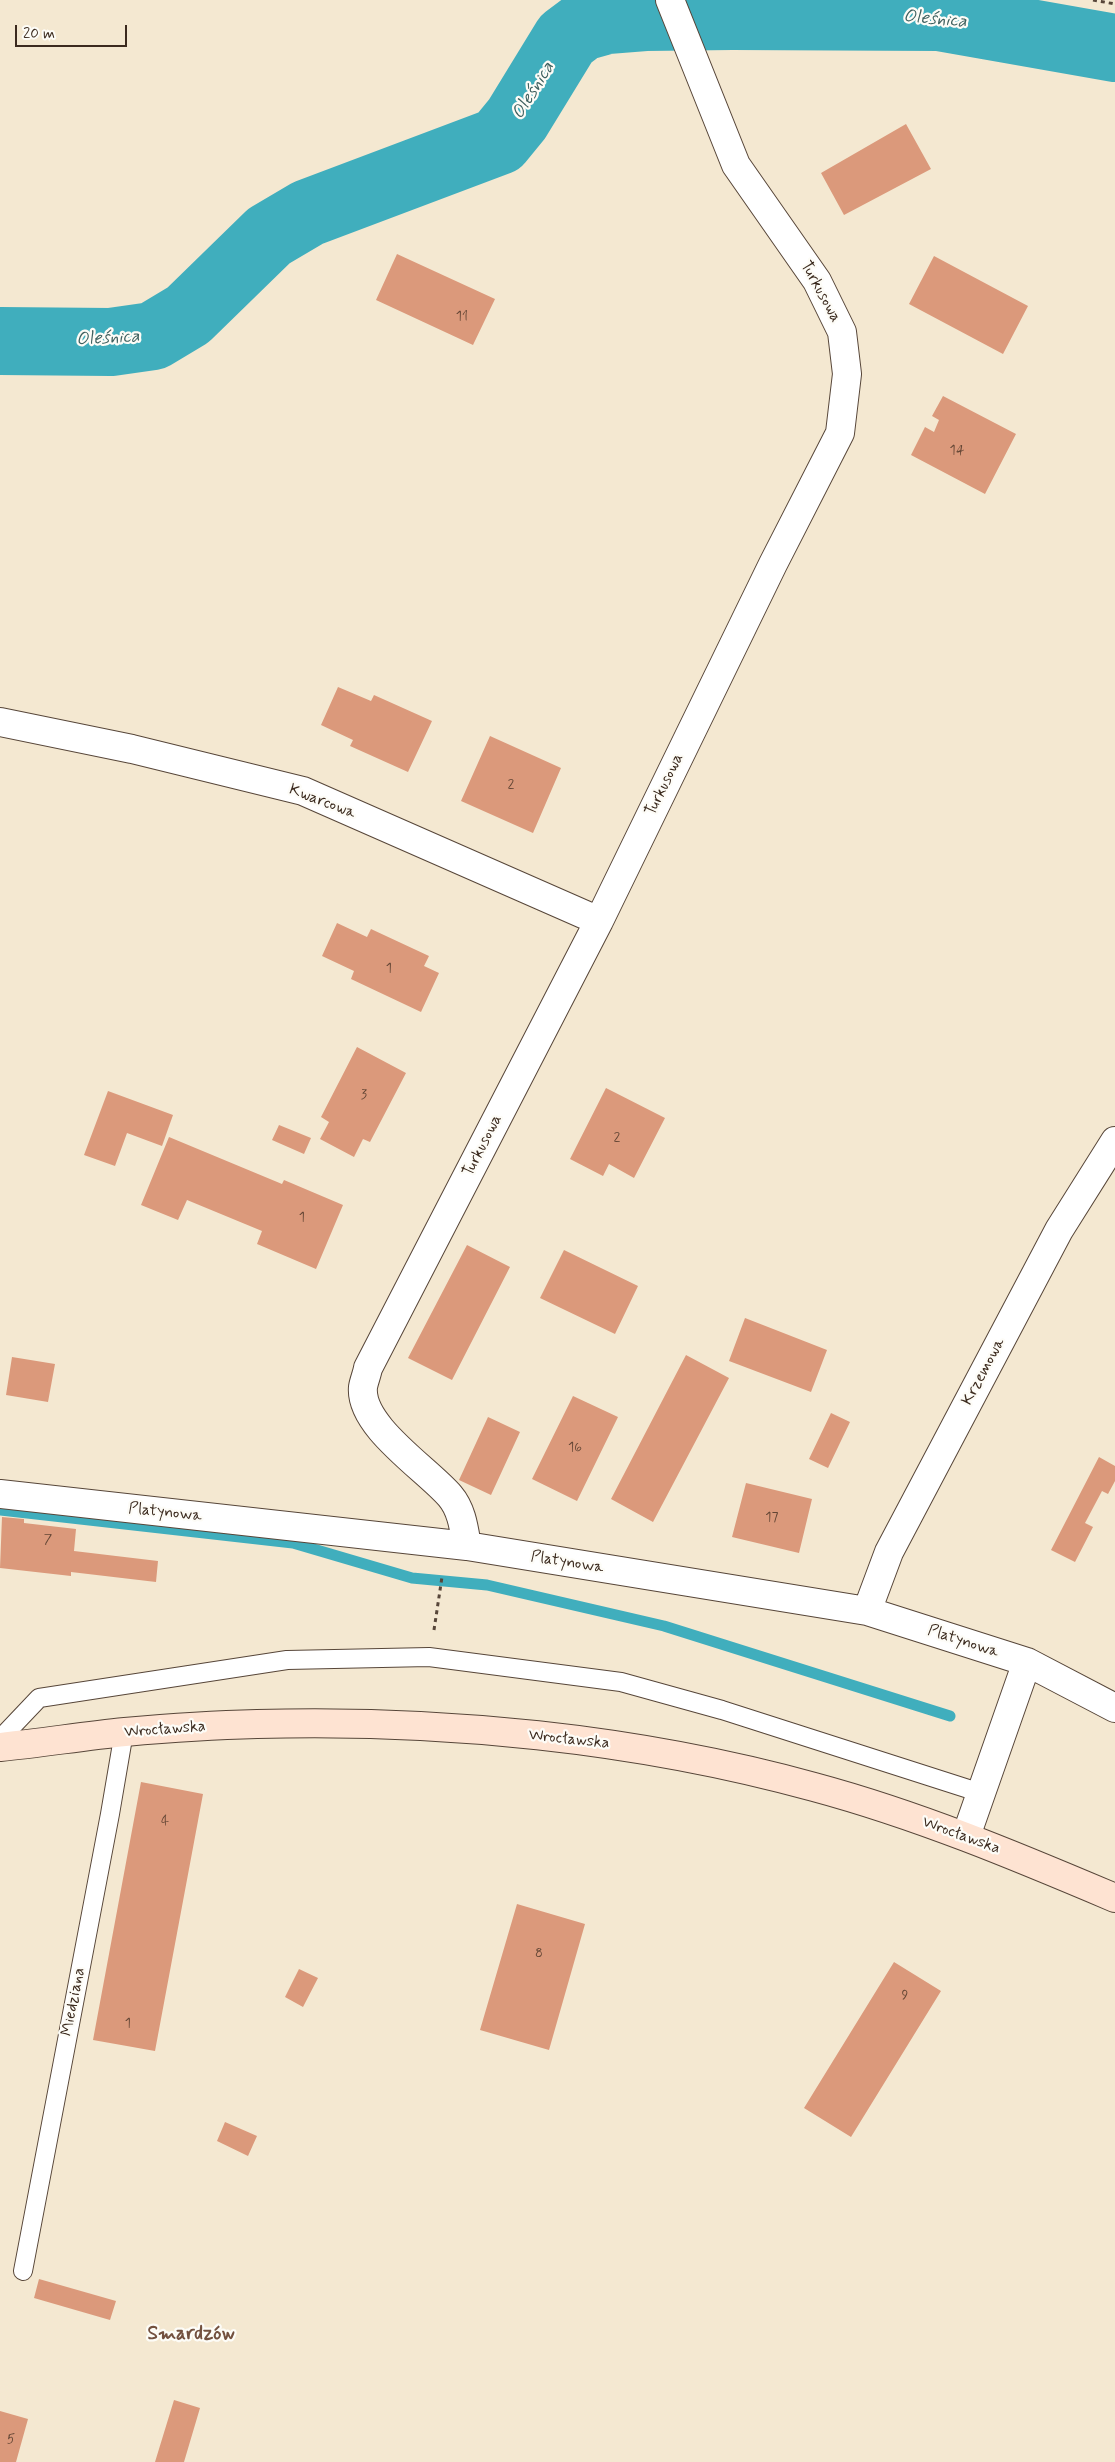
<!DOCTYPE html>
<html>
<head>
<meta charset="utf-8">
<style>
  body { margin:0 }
  #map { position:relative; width:1115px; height:2462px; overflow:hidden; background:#f4e8d1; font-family:Mynerve,sans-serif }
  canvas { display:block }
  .scale { position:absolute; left:15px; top:25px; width:112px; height:22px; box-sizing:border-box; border:2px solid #3b2a1e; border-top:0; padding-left:6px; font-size:15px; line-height:18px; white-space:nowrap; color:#3b2a1e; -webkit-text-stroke:4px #fdfcf7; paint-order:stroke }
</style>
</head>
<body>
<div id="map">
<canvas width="1115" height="2462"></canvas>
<div class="scale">20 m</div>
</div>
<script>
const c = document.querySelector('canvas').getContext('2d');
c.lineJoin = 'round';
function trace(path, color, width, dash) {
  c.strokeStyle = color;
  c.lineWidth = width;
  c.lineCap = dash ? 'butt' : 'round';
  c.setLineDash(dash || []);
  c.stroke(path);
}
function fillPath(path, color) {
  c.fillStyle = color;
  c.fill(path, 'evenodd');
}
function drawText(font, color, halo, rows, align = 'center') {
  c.font = font + ' Mynerve,sans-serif';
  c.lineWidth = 4.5;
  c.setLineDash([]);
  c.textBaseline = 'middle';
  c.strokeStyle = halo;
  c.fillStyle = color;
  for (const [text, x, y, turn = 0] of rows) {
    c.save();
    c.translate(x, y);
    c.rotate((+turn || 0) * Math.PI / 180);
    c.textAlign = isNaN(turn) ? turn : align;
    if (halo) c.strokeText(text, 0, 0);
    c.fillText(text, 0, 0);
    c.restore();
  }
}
trace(new Path2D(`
  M0,1510l293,33 119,35 75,7 177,41 286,90`), '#40aebd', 11);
trace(new Path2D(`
  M0,341l111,1 42,-6 35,-21 81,-79 39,-23 191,-72 18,-22 49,-80 16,-12 25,-7 38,-3 87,-1 207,1 176,31`), '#40aebd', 68);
fillPath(new Path2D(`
  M906,124l25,45 -87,46 -23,-42z
  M397,254l98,45 -22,46 -97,-45z
  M934,256l94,50 -25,48 -94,-50z
  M943,396l73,38 -31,60 -74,-39 14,-28 9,5 5,-12 -7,-4z
  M338,687l33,14 3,-6 58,26 -24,51 -58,-26 3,-6 -32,-15z
  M490,736l71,32 -28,65 -72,-32z
  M337,923l30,14 4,-8 58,27 -5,10 15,7 -18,39 -70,-33 3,-8 -32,-15z
  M357,1047l49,26 -36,69 -7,-3 -9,18 -34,-18 9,-17 -8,-5z
  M606,1088l59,30 -31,60 -25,-14 -6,12 -33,-17z
  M108,1091l65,24 -11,31 -35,-13 -12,33 -31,-11z
  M279,1125l32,13 -7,16 -32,-14z
  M169,1137l113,47 2,-4 59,25 -27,64 -59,-25 5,-13 -75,-31 -9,20 -37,-15z
  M467,1245l43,22 -58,113 -44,-22z
  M564,1250l74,36 -23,48 -75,-36z
  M745,1318l82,32 -16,42 -82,-31z
  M686,1355l43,23 -76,144 -42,-23z
  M12,1357l43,7 -7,38 -42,-7z
  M573,1396l45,21 -41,84 -45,-22z
  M831,1413l19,9 -22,46 -19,-9z
  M488,1417l32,15 -29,63 -32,-15z
  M1099,1457l16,9v15l-7,13 -6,-3 -17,32 8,4 -18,35 -24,-12z
  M746,1483l66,16 -13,54 -67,-16z
  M2,1517l22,2v4l52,6 -2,22 84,10 -2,21 -85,-10v4l-71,-8z
  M141,1782l62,12 -48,257 -62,-11z
  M517,1904l68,20 -36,126 -69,-20z
  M894,1962l47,29 -90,146 -47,-29z
  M299,1969l19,9 -15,29 -18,-10z
  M225,2122l32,14 -9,20 -31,-15z
  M39,2279l77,22 -6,19 -76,-22z
  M174,2400l26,8 -16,54h-29z
  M0,2411l28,8 -12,43h-16z`), '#db997b');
const service = new Path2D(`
  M0,1739l39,-41 248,-38 142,-3 192,25 101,28 259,83
  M23,2271l87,-457 14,-82`);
const minor = new Path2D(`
  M0,722l132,27 171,42 296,130
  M0,1494l467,52 400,65 160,51 88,46
  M467,1546c-3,-17 -5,-36 -17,-50 -23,-27 -91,-70 -87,-109 1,-6 4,-13 5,-19l231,-447 174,-357 67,-131 7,-59 -5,-42 -25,-51 -81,-116 -66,-165
  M867,1611l22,-59 170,-322 56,-89
  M966,1836l61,-174`);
const secondary = new Path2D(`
  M0,1747c42,-4 83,-11 125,-15 44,-4 88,-7 132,-8 184,-5 379,14 557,63 104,28 202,69 301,111`);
trace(service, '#574639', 20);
trace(minor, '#574639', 30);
trace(secondary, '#574639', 30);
trace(new Path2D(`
  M1093,0l22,4
  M434,1630l8,-53`), '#574639', 3, [4, 4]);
trace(service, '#fff', 18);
trace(minor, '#fff', 28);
trace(secondary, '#fee3d2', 28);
drawText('14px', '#634635', null, [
  ["11",462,317],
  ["14",957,451],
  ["2",511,785],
  ["1",389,969],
  ["3",364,1095],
  ["2",617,1138],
  ["1",302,1218],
  ["16",575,1448],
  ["17",772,1518],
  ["7",48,1540],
  ["4",165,1822],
  ["8",539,1954],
  ["9",905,1996],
  ["1",128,2024],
  ["5",11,2440]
]);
drawText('16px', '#3b2a1e', '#fdfcf7', [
  ["Turkusowa",820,292,61],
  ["Turkusowa",665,785,-64],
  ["Kwarcowa",322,802,21],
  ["Turkusowa",483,1146,-63],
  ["Krzemowa",984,1372,-62],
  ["Platynowa",165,1513,6],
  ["Platynowa",567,1563,9],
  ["Platynowa",963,1642,18],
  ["Wrocławska",165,1730,-4],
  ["Wrocławska",569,1740,6],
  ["Wrocławska",961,1836,20],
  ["Miedziana",74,2002,-79]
]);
drawText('italic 18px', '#3d5f5e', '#fdfcf7', [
  ["Oleśnica",935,20,5],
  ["Oleśnica",534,91,-58],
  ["Oleśnica",108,339,-3]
]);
drawText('bold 19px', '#73513f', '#fdfcf7', [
  ["Smardzów",191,2335]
]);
</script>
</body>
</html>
